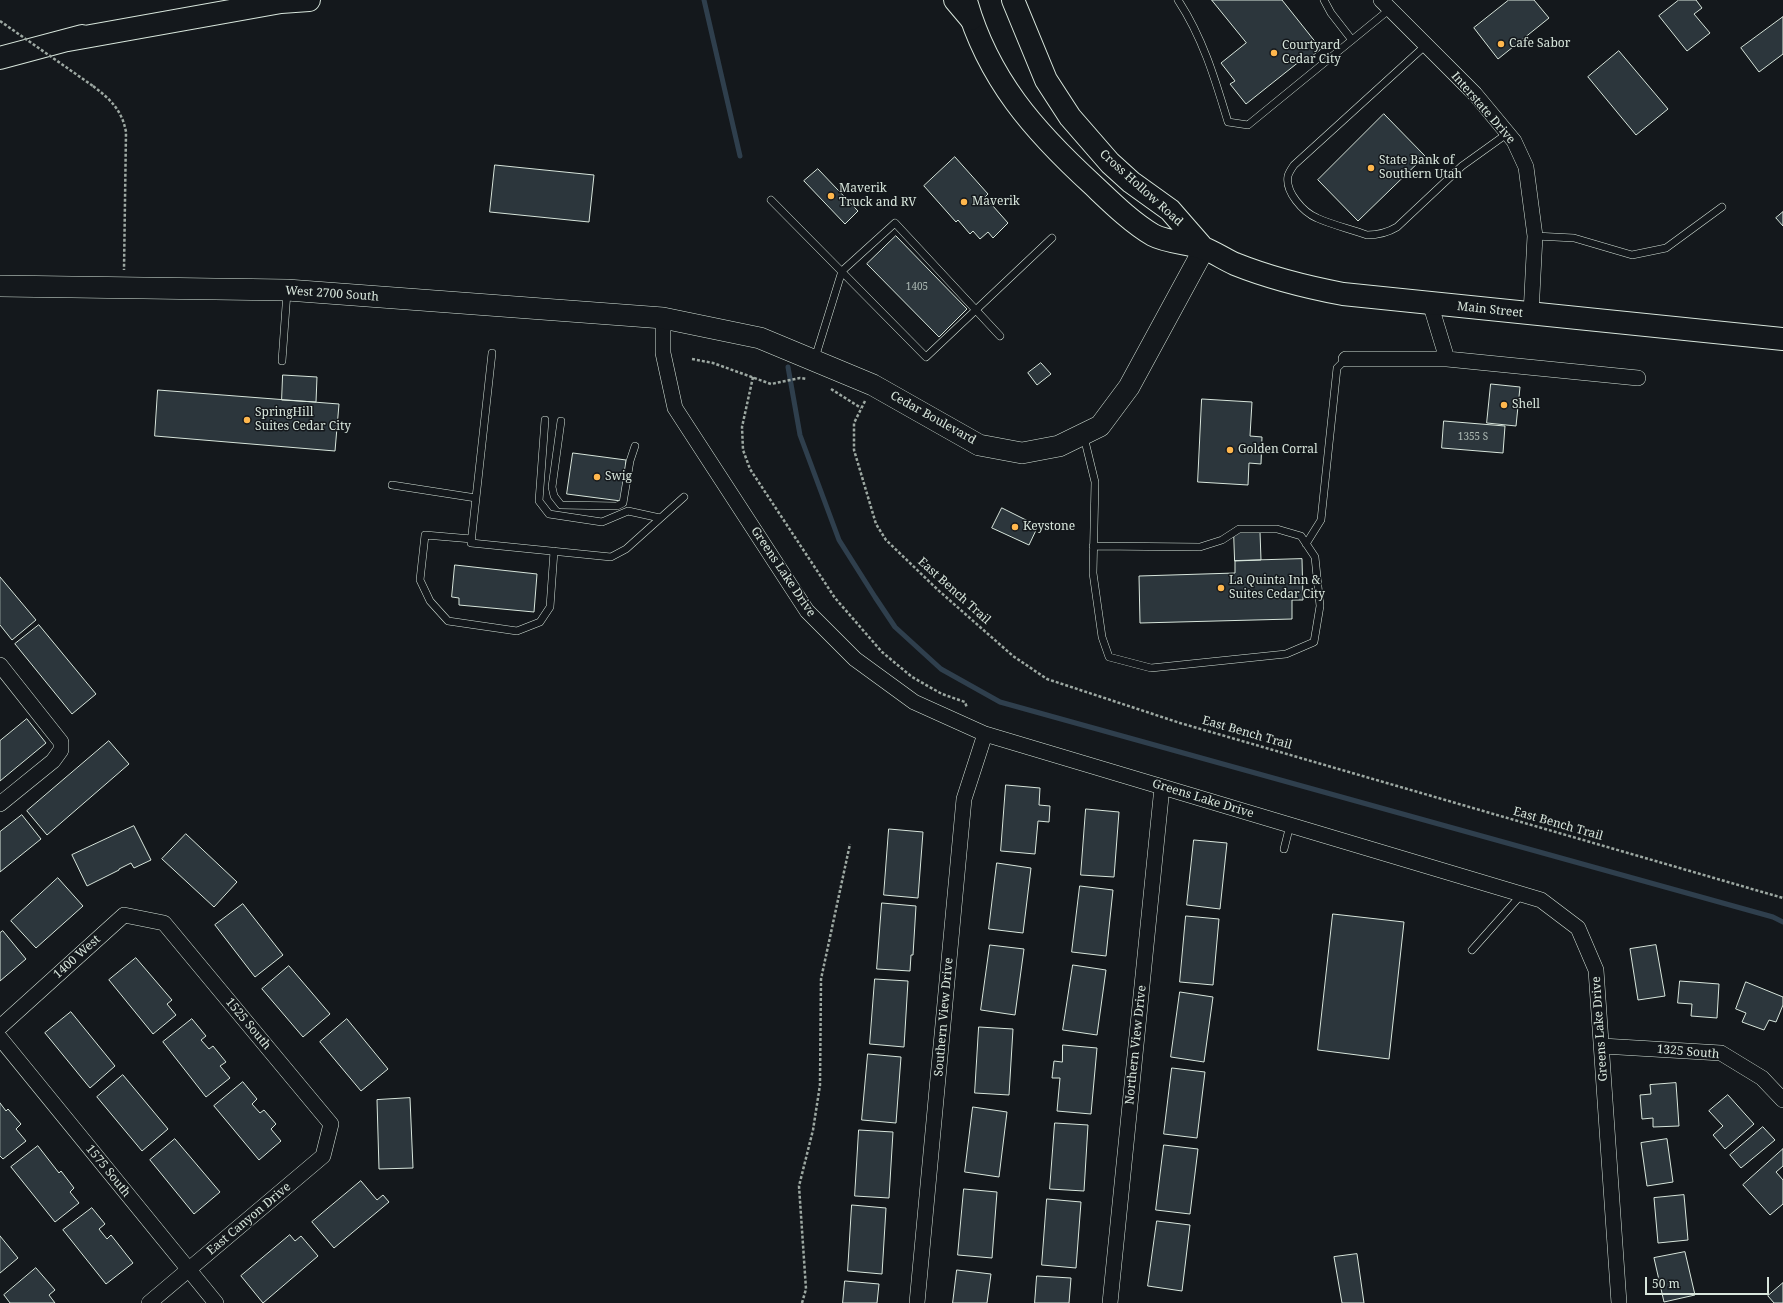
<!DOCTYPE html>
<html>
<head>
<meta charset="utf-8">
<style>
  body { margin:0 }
  #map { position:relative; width:1783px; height:1303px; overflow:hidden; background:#14181c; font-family:"Noto Serif",serif }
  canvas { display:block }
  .scale { position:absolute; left:1645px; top:1277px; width:124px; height:18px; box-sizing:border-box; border:2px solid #d8e6dc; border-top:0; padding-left:5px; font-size:12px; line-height:14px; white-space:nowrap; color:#d8e6dc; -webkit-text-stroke:3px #14181c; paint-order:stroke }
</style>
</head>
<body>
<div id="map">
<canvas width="1783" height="1303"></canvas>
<div class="scale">50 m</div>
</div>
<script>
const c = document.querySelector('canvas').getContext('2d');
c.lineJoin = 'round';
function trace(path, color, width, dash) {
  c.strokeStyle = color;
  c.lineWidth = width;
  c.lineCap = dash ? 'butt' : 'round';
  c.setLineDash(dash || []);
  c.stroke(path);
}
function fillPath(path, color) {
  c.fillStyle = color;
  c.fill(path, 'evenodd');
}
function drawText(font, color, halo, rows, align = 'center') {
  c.font = font + ' "Noto Serif",serif';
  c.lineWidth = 3;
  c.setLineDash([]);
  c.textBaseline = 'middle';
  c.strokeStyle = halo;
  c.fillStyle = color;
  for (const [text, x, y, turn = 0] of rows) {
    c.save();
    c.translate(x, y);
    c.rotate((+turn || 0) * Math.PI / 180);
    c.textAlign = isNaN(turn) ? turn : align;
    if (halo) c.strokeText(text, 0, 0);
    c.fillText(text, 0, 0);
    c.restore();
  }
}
trace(new Path2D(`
  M704,0l36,156
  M788,367l12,68 39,105 36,57 20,30 46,42 59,33 773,215 10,5`), '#2f3f4d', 5);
const building = new Path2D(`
  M1212,0h70l39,49 -14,11 -2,-3 -59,47 -16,-20 5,-3 -14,-18 25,-20z
  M1509,0h25l15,18 -51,41 -24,-31z
  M1679,0h17l6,8 -8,6 16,19 -23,18 -28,-35z
  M1783,17v37l-24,18 -18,-24z
  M1619,51l49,58 -32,26 -48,-58z
  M1384,114l41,42 -67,65 -40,-41z
  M955,157l33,37 -3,3 23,26 -15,15 -5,-6 -8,7 -7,-8 -3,3 -12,-14 -2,2 -32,-36z
  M495,165l99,10 -5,47 -99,-10z
  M818,169l40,42 -13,13 -41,-43z
  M1783,212v14l-7,-8z
  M896,236l71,73 -28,28 -72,-73z
  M1041,363l10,11 -14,11 -9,-12z
  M283,375l34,2 -1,25 -34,-2z
  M1491,384l29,3 -4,39 -29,-3z
  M158,390l181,14 -4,47 -180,-15z
  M1202,399l50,3 -2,34 12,1 -1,27 -12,-1 -1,22 -50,-3z
  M1444,421l61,5 -2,27 -61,-5z
  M573,453l53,7 -5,41 -54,-7z
  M1002,508l36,18 -9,19 -37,-17z
  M1234,532h26l1,28 -26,1z
  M1302,559l1,41h-11v19l-152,4 -1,-47 96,-3v-12z
  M455,565l82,9 -3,38 -75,-7v-7l-7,-1z
  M0,577l36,43 -24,20 -12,-15z
  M39,625l57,69 -24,20 -57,-70z
  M27,719l19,24 -46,38v-40z
  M109,741l20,23 -82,71 -20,-24z
  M1006,785l34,3 -1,17 11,1 -1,16 -11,-1 -3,33 -34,-3z
  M1086,809l33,3 -5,65 -33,-2z
  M22,815l19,24 -41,33v-40z
  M134,826l17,34 -17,8 -3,-5 -12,6v1l-32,16 -15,-31z
  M889,829l34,3 -5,66 -34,-3z
  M186,834l51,48 -23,25 -52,-48z
  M1194,840l33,3 -7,66 -33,-4z
  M997,863l34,5 -8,65 -34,-4z
  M58,878l25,28 -47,42 -25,-27z
  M1080,886l33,4 -7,66 -34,-4z
  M882,903l34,3 -3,49h-2l-1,16 -33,-2z
  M243,904l40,51 -28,22 -40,-52z
  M1333,914l71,8 -15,137 -71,-9z
  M1186,916l33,3 -6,66 -33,-3z
  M3,931l23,28 -26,22v-48z
  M990,945l34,4 -9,66 -34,-5z
  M1656,945l9,51 -27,4 -8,-51z
  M136,958l36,42 -5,4 9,11 -23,19 -44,-54z
  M1073,965l33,5 -9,65 -34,-5z
  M289,966l41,48 -27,23 -41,-48z
  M875,979l33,2 -4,66 -34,-3z
  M1680,981l39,3 -2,34 -26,-2 1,-12 -14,-1z
  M1746,982l37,15v8l-7,17 -7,-2 -5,10 -22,-8 4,-9 -10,-4z
  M1180,992l33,5 -9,65 -33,-5z
  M71,1012l44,54 -25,22 -45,-55z
  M192,1019l14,17 -5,4 8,9 4,-3 13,16 -6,4 10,12 -24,19 -43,-55z
  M347,1019l41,50 -27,22 -41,-49z
  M979,1027l34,2 -4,66 -34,-2z
  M1063,1045l34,3 -6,66 -34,-3 3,-33h-8l2,-17 8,1z
  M868,1054l33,3 -5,66 -34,-3z
  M1172,1068l33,4 -8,66 -33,-4z
  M123,1075l45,54 -26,22 -45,-54z
  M243,1082l14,17 -5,5 8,9 4,-3 12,14 -5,5 10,12 -22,19 -45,-54z
  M1676,1083l3,43 -26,1v-9l-11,1 -2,-24 11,-1 -1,-9z
  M1728,1095l26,29 -29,25 -12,-14 10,-9 -14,-15z
  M410,1098l3,70 -34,1 -2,-69z
  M0,1103l6,8 2,-2 13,15 -5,5 10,12 -23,18 -3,-3z
  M973,1107l34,5 -8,65 -34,-5z
  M1055,1123l33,2 -4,66 -34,-2z
  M1763,1127l12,13 -34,28 -11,-13z
  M859,1130l34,2 -4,66 -34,-2z
  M175,1139l45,53 -26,22 -44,-54z
  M1667,1139l6,43 -26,4 -6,-43z
  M1164,1145l34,4 -8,65 -34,-4z
  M38,1146l21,27 2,-2 13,17 -4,4 9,11 -24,19 -44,-55z
  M1783,1149v17l-7,6 7,8v24l-13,11 -27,-30z
  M361,1181l16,19 6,-5 6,7 -55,46 -22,-26z
  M964,1189l33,3 -5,66 -34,-3z
  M1684,1195l4,45 -30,3 -4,-45z
  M1047,1199l34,3 -5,66 -34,-3z
  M852,1205l34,3 -4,66 -34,-3z
  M92,1208l13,16 -6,5 8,10 4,-4 22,28 -27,21 -43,-54z
  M1157,1221l33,4 -8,66 -34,-5z
  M290,1235l5,6 6,-5 17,20 -55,47 -22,-27z
  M0,1236l18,22 -18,15z
  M1685,1252l10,43 -31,7 -10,-44z
  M1357,1254l7,49h-22l-8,-46z
  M36,1268l19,22 -6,5 6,8h-45l-6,-8z
  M957,1270l34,4 -4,29h-34z
  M1037,1276l34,2 -2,25h-34z
  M845,1281l34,3 -2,19h-34z
  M1783,1283v20h-9l-6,-7z`);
fillPath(building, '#2c363c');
trace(building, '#d8e6dc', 1);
const lane = new Path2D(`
  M1178,0c25,38 37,79 50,122l20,3 142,-116
  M1324,0l7,13 21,27
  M1426,45l-132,120c-2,3 -5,7 -6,11 -3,16 15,36 29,42 15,7 34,11 50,17 12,0 20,-2 30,-8l65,-61 46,-33
  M771,200l155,157 126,-119
  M1535,236l39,2 58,17 34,-7 56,-41
  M492,353l-21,190 140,14 15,-8 58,-52
  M815,358l27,-87 53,-48 105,113
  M282,361l5,-69
  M545,420l-6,81 10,13 53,8 26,-11 32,7
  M561,421l-9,66 2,9 7,9 56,1 6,-3 7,-42 5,-15
  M1084,437l11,45 -2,91 9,64 7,20 42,11 135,-14 28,-12 6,-36 -5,-49 -14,-21 -24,-7h-38l-17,11 -22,7 -107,-1
  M392,485l84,13
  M472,539l-47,-4 -5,45 10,21 18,20 69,10 23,-9 10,-15 4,-56
  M1306,544l15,-24 16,-152 9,-9
  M1284,849l6,-24
  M1472,950l49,-55`);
const street = new Path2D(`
  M1381,0l94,94 39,47 12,26 9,69 -4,78
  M1430,303l17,56
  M663,318v35l12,55 132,203 48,48 59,43 71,32 556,166 37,28 18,42 23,333
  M1346,359h101l191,19
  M0,665l61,77v8l-8,11 -53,43
  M0,1027l124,-112 40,8 167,201 -8,32 -174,147
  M0,1038l216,265
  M1602,1046l119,7 41,25 21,22
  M917,1303l47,-504 21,-65
  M1110,1303l52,-516`);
const secondary = new Path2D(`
  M0,286l287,4 376,28 97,20 113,47 106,60 43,8 37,-7 41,-20 29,-39 75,-138`);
const primary = new Path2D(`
  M1013,0l33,80 24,37 40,46 21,19 39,28 34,39
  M966,1c22,78 68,130 127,184 18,17 38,37 60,50 13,7 35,8 50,13 11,4 21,11 32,16 35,14 71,23 108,30l440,45`);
const highway = new Path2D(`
  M955,0l16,19
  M68,40l213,-38 28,-2
  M0,58l82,-22`);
trace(lane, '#d8e6dc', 8);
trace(street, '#d8e6dc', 16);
trace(secondary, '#d8e6dc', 22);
trace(primary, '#d8e6dc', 24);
trace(highway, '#d8e6dc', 24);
trace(new Path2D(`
  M93,86c17,13 29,24 33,46l-2,138
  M692,359l21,4 58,21 29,-6 7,1
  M753,377l-11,50 1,23 7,19 85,129 47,54 30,25 30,17 23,8 2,6
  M831,389l30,19
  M865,401l-11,22v27l22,74 10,16 52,50 75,66 34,23 133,44 603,175
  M802,1303l4,-14 -7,-103 14,-56 7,-45 1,-106 29,-135`), '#9da8a2', 2.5, [3, 2]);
trace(lane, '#14181c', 7);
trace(street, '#14181c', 15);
trace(secondary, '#14181c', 21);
trace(primary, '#14181c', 22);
trace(highway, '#14181c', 22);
trace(new Path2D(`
  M0,21l93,65`), '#9da8a2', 2.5, [3, 2]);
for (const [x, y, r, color] of [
  [1501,44,4,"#ffb74d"],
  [1274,53,4,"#ffb74d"],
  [1371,168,4,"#ffb74d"],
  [831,196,4,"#ffb74d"],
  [964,202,4,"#ffb74d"],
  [1504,405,4,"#ffb74d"],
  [247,420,4,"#ffb74d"],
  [1230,450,4,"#ffb74d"],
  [597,477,4,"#ffb74d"],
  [1015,527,4,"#ffb74d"],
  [1221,588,4,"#ffb74d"]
]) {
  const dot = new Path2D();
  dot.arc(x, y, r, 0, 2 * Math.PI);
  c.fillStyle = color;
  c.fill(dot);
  trace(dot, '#14181c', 1.5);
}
drawText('10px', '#adbab4', null, [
  ["1405",917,287],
  ["1355 S",1473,437]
]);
drawText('12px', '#d8e6dc', '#14181c', [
  ["Cafe Sabor",1509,44],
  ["Courtyard",1282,46],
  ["Cedar City",1282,60],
  ["State Bank of",1379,161],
  ["Southern Utah",1379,175],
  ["Maverik",839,189],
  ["Truck and RV",839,203],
  ["Maverik",972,202],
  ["Shell",1512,405],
  ["SpringHill",255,413],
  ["Suites Cedar City",255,427],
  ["Golden Corral",1238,450],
  ["Swig",605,477],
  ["Keystone",1023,527],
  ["La Quinta Inn &",1229,581],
  ["Suites Cedar City",1229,595]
], 'left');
drawText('12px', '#d8e6dc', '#14181c', [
  ["Interstate Drive",1483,108,49],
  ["Cross Hollow Road",1141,188,42],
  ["West 2700 South",332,294,4],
  ["Main Street",1490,310,6],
  ["Cedar Boulevard",933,418,29],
  ["Greens Lake Drive",783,572,56],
  ["East Bench Trail",954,591,42],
  ["East Bench Trail",1247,733,16],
  ["Greens Lake Drive",1203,799,17],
  ["East Bench Trail",1558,824,16],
  ["1400 West",77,957,-42],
  ["Southern View Drive",944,1017,-85],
  ["1525 South",248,1024,50],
  ["Greens Lake Drive",1600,1029,-94],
  ["Northern View Drive",1136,1045,-84],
  ["1325 South",1688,1052,5],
  ["1575 South",108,1171,51],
  ["East Canyon Drive",249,1219,-40]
]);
</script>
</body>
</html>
